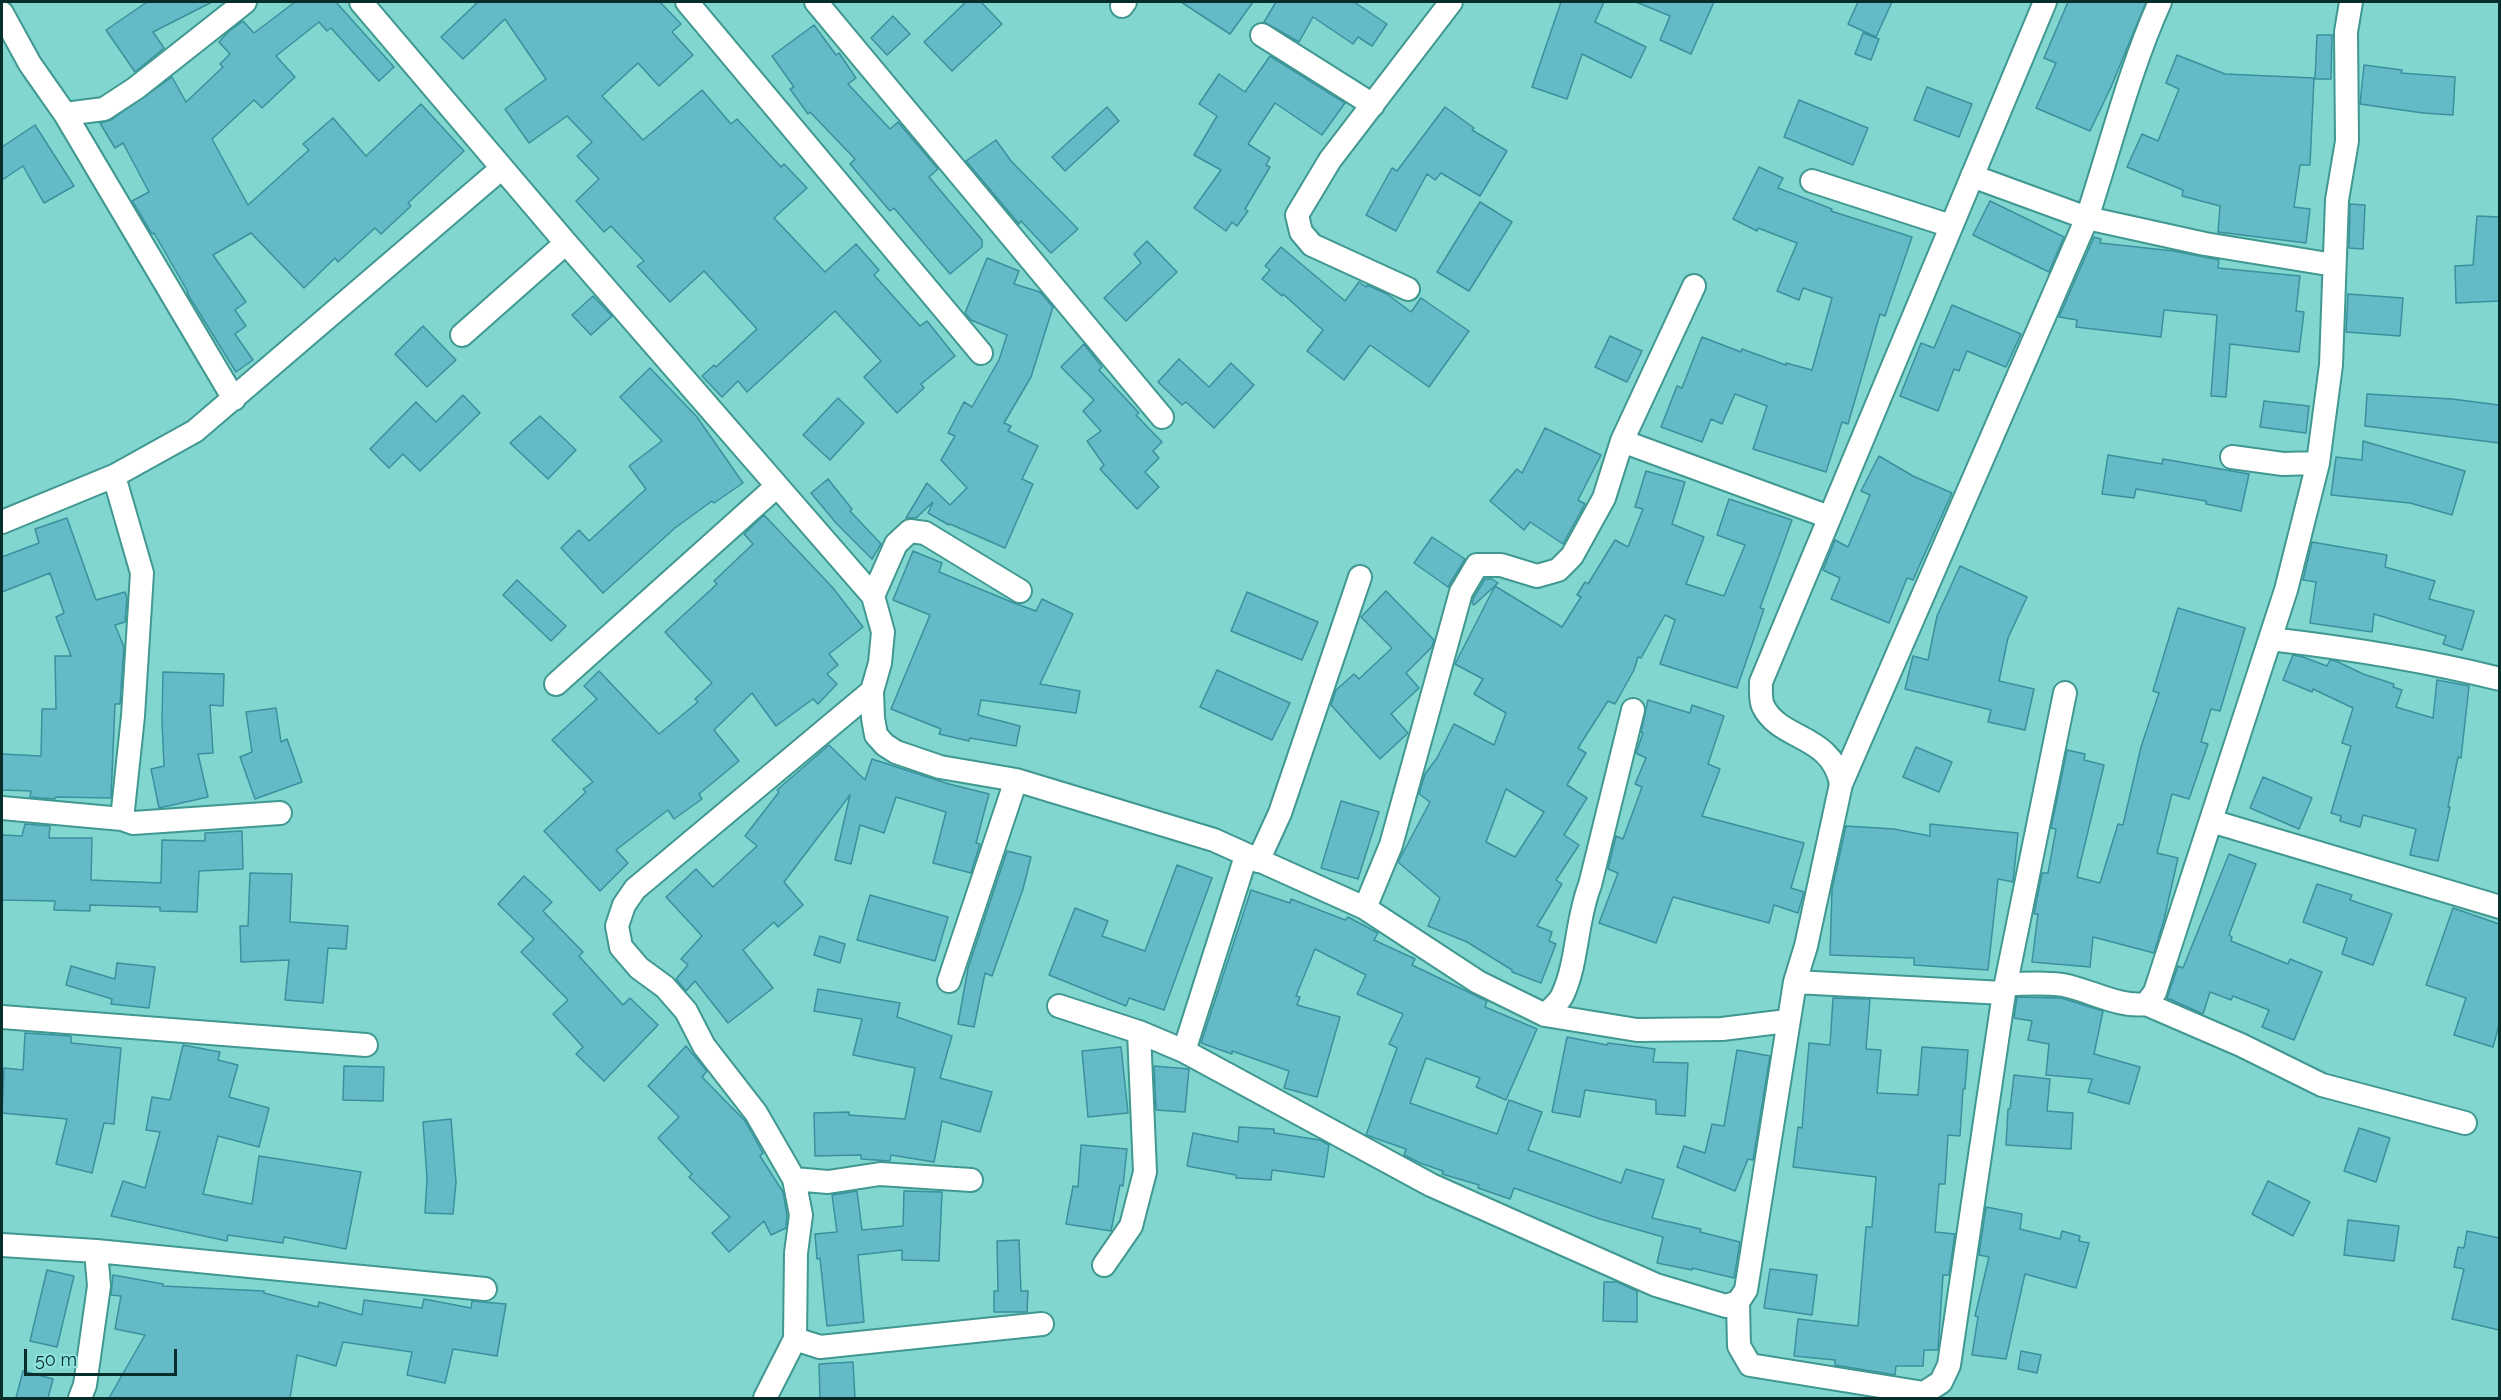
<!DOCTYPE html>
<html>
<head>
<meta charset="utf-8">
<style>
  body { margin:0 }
  #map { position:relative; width:2501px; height:1400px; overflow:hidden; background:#81d7cf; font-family:Raleway,sans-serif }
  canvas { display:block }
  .frame { position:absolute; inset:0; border:3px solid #082e2c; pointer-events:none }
  .scale { position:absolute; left:24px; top:1349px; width:153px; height:27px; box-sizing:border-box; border:3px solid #082e2c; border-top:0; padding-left:8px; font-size:18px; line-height:21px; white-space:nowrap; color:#082e2c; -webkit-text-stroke:4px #8ee4dc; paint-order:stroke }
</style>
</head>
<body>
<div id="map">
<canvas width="2501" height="1400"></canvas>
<div class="frame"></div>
<div class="scale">50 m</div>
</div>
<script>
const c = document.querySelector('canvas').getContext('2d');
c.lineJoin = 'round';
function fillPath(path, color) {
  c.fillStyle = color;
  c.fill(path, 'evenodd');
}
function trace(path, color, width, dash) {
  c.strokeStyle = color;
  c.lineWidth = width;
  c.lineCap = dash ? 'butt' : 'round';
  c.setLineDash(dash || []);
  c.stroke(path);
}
const building = new Path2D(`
  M147,2h65l-59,30 11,16 -29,24 -29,-42z
  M295,2h41l58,65 -15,14 -48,-53 -4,3 -8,-9 -43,34 19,21 -33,31 -8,-8 -42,39 36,66 61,-55 -6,-6 30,-26 33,38 55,-52 43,47 -56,52 3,3 -30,28 -6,-6 -37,34 -3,-4 -31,30 -53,-55 -38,22 33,47 -11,8 11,16 -11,8 18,26 -17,12 -49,-79 1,-1 -34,-59 -2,1 -20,-33 17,-9 -26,-49 -8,5 -15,-25 11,-3 61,-43 14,25 37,-35 -3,-3 10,-10 -11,-12 9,-10 15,-11 11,12z
  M478,2h182l21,22 -9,8 21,23 -34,31 -21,-23 -36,33 41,44 59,-50 29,34 6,-5 44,48 3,-3 23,24 -33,30 51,54 31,-28 23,26 -5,5 46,51 7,-5 28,35 -34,28 3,4 -27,25 -33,-36 17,-16 -46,-50 -88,81 -9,-11 -16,16 -20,-21 12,-11 2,2 41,-38 -53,-58 -34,31 -33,-36 7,-5 -33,-35 -7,6 -28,-31 23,-22 -22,-23 15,-14 -25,-26 -38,27 -24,-34 41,-30 -41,-60 -42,40 -22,-22z
  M966,2h15l21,22 -50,47 -28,-29z
  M1181,2h72l-23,32z
  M1276,2h78l33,22 -15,22 -14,-9 -5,7 -40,-27 -14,25 -35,-20z
  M1561,2h43l-9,20 51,25 -15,31 -49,-24 -15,45 -35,-12z
  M1636,2h78l-23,52 -31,-14 10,-24z
  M1858,2h34l-16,35 -28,-13z
  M2068,2h78l-35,85 -21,44 -54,-23 20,-45 -12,-5z
  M893,16l17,18 -23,21 -16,-17z
  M814,25l22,30 3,-2 17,25 -8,6 42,45 8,-7 40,47 -9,8 53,63v7l-32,27 -56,-66 -4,3 -40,-47 5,-5 -45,-47 -2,2 -18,-25 4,-2 -22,-31z
  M1863,33l16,6 -8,21 -16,-6z
  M2317,35h15l-1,44h-16z
  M2177,55l48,19 89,4 -4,87h-10l-6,42 16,2 -4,34 -88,-11 2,-26 -38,-10 1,-6 -56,-23 15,-33 16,7 21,-52 -13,-6z
  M1270,56l75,47 -23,32 -47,-32 -27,41 22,14 -4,7 4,2 -25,42 3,2 -11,15 -5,-4 -6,9 -32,-23 27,-38 -27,-15 23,-39 -18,-12 20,-30 26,18z
  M2364,65l38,5 -1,3 54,4 -2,38 -30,-2 -63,-9z
  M1927,87l45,17 -13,33 -45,-17z
  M1799,100l69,28 -15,37 -69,-28z
  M1107,107l12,14 -54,50 -13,-14z
  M1445,107l29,21 -2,2 35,21 -27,45 -39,-23 -6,7 -8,-6 -31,57 -30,-16 26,-47 5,3z
  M35,125l39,61 -30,17 -21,-37 -21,14v-33z
  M996,140l15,21 67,68 -27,24 -30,-32 -2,3 -53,-63z
  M1759,167l24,11 -5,10 54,21 -1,2 81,26 -27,79 -5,-2 -32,110 -6,-2 -16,50 -73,-23 14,-43 -32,-12 -13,30 -11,-5 -9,23 -41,-15 16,-41 5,2 20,-51 39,15 1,-3 44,16v-2l26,7 20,-72 -29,-10 -4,12 -22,-9 20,-48 -39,-15 -1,3 -24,-12z
  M1990,201l74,36 -15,35 -76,-37z
  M1480,202l32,20 -43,69 -32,-19z
  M2350,204l15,1 -2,44 -14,-1z
  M2477,216l22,1v84l-43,2 -1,-37 18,-1z
  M2094,237l7,2 -1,4 74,8 45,9 -1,8 82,8 -4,35 8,1 -5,40 -69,-8 -4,53 -15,-1 6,-81 -53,-5 -3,27 -85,-10 1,-7 -18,-3z
  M1147,241l30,31 -51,49 -22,-23 37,-35 -7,-9z
  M1281,247l64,54 14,-19 7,5 1,-2 20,9 24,18 10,-14 48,33 -40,56 -59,-42 -26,35 -37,-29 16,-21 -40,-36 -1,2 -20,-17 8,-9 -5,-4z
  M987,258l32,13 -5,13 26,8 13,15 -22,70 -27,46 7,3 -3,5 30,15 -16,33 11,5 -28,64 -55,-24 -1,1 -21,-12 5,-11 -17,16h-10l21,-35 23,22 17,-17 -26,-28 14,-24 -7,-3 16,-31 8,5 27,-47 8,-25 -36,-15 -6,-7z
  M2348,294l55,4 -3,38 -54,-4z
  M593,296l19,20 -21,19 -19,-20z
  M1952,305l69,29 -15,33 -39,-16 -8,20 -5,-2 -16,42 -38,-15 21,-53 13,5z
  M423,326l33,34 -29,27 -32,-33z
  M1610,336l32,15 -15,31 -32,-15z
  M1084,344l18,23 -3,3 40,43 -3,2 26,27 -9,9 6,7 -14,14 14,15 -22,22 -37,-40 4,-4 -17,-24 14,-10 -18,-20 11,-11 -33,-33z
  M1179,359l30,28 22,-24 23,22 -40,43 -28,-26 -4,3 -24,-23z
  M650,368l47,49 46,66 -29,20 -2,-2 -37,27 -72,65 -42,-45 18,-18 10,11 57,-52 -17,-23 33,-25 -42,-44z
  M2367,394l85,5 47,6v38l-134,-17z
  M463,395l17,18 -60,58 -17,-17 -14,14 -19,-19 46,-47 20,20z
  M838,398l26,25 -34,37 -27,-25z
  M2264,401l45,5 -3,27 -46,-6z
  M540,416l36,34 -28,29 -38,-36z
  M1545,428l56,27 -23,45 7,4 -22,40 -33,-22 -6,8 -34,-29 27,-32 5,4z
  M2363,441l102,30 -13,44 -42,-12 -79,-8 5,-38 26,3z
  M2108,455l54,9 1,-5 86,15 -8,37 -35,-7v-3l-70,-12 -2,9 -32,-4z
  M1879,456l34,20 39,17 -39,87 -6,-2 -18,45 -58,-24 9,-21 -17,-8 12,-30 13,7 22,-52 -9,-4z
  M1646,471l39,11 -13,42 32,13 -18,47 38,12 21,-51 -28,-10 12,-36 63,21 -32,88 4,1 -27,79 -77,-24 15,-44 -10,-5 -24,43 -3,-1 -4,13 -19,34 -7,-3 -30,47 8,5 -19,32 20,13 -23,37 15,10 -23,35 6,4 -25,42 15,6 -3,9 7,3 -15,39 -29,-11v-2l-45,-28 -39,-16 12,-28 -42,-36 32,-60 -11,-8 6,-20 12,-16 17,-34 40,21 12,-32 -32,-19 9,-15 -28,-15 40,-78 67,41 19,-30 -4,-2 8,-13 3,2 27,-44 13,7 15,-38 -8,-2zM1506,789l38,23 -29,45 -29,-15z
  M828,479l24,30 -2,2 31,33 -9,15 -36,-36 -25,-30z
  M764,515l69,73 30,39 -34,27 9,11 -11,9 10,10 -19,20 -5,-5 -37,27 -24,-33 -38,37 25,31 -40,33 3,5 -28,20 -6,-9 -52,40 12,13 -28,28 -56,-60 42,-39 -3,-3 10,-7 -41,-42 45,-41 -13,-13 15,-15 60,63 39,-32 -3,-3 17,-16 -47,-51 52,-48 -3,-3 39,-37 -9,-10z
  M67,518l29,82 29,-8 2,6 -2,24 -10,3 9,22 -4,57h-5l-4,94 -55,-1 -1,2 -25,-2 1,-6 -29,-1v-36l39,2 1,-47h14l-1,-53h16l-15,-39 8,-4 -14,-40 -48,19v-35l37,-14 -4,-14z
  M1432,537l33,22 -17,28 -34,-24z
  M2312,542l75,13 -2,12 50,14 -6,18 45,12 -12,39 -19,-6 3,-8 -72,-22 -2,18 -62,-9 6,-41 -13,-2z
  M913,551l29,12 -3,9 75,31 22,8 6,-12 31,15 -33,70 40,7 -4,22 -95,-13 -3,15 42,11 -4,20 -46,-8 -1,3 -30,-7 2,-5 -50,-20 39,-94 -37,-15z
  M1960,566l67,31 -19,41 -9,43 35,8 -9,41 -37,-8 3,-12 -86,-21 8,-33 15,4 9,-44z
  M1485,579h7l6,4 -24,22 -2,-2 2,-6z
  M517,580l49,46 -15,15 -48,-46z
  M1386,591l48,49 -2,7 -26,26 13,15 -28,26 17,19 -28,26 -49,-54 5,-15 18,-16 5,5 33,-31 -31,-31z
  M1247,592l71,30 -16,38 -71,-29z
  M2178,608l67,20 -25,83 -9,-2 -10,33 7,2 -19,55 -17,-5 -15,59 21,5 -14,62 -10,33 -61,-16 -3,30 -58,-5 6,-48h-4l8,-41h6l8,-44 -5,-1 16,-78 18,4 -1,6 20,5 -27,112 23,6 18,-59 5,1 18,-78 18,-54 -6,-2z
  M2293,655l10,2 24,9 3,-6 6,1 27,13 31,10 -1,3 9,3 -6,17 37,11 4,-38 32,6 -8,72 -3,-1 -10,50h2l-12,54 -28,-6 6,-26 -53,-14 -3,12 -20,-6 1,-5 -10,-3 20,-67 -9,-3 11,-35 -40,-19 -1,3 -29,-12z
  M1217,670l73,33 -18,37 -72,-33z
  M163,672l61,2 -1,32 -13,-1 3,48 -15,1 10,43 -49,11 -8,-39 13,-3 -2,-45z
  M1648,700l42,13 2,-8 32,11 -16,48 12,5 -18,47 102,27 -13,45 13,4 -6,21 -24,-8 -5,18 -96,-26 -17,46 -57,-20 19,-50 -10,-4 8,-33 7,3 19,-52 -7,-3 11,-26 -10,-5 7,-20 -2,-1z
  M276,708l5,34 6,-3 15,43 -47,17 -15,-42 12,-5 -6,-40z
  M829,745l36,35 7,-21 77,25 40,10 -13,49 4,1 -9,29 -38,-10 13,-51 -50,-15 -12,36 -24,-8 -9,39 -16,-4 15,-65 -66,87 19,23 -25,22 -4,-5 -31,28 30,38 -45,35 -33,-42 -9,10 -10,-12 12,-14 -7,-6 21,-23 -36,-39 30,-28 17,18 44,-41 -12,-10 34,-44 -2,-2z
  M1916,747l36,15 -13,30 -36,-15z
  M2263,777l49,21 -13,31 -49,-21z
  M1341,801l38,11 -21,67 -37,-11z
  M25,824l25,2 -1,12h43l-1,42 70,3 1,-43 43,1v-8l37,-2 1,38 -44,2 -2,41 -37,-1v-4l-70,-2v6l-36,-1 1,-9 -53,-1v-65l20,1z
  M1930,824l88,9 -5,49 -15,-3 -10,91 -74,-5v-7l-84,-3 2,-66 14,-63 48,3 36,7z
  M1007,851l24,6 -8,32 -31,87 -7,-3 -11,54 -16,-3 10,-56z
  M2229,854l27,10 -27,71 3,2 -1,4 57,23 2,-5 32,13 -28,68 -32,-13 7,-17 -36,-14 -2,4 -21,-8 -7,22 -36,-16 11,-32 5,2z
  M1177,865l35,13 -48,132 -35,-12 -3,8 -77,-31 26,-67 33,13 -6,15 43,15z
  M250,873l42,1 -2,48 58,4 -2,23 -18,-1 -5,55 -38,-3 4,-40 -48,2 -1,-36h8z
  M524,876l28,26 -9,9 40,41 -4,4 44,49 7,-7 28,27 -54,56 -28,-27 7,-7 -30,-33 15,-14 -47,-48 13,-13 -36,-35z
  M2317,884l35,11 -2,5 42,14 -19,51 -31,-11 5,-16 -44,-16z
  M1251,890l39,13 1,-4 54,21 3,-3 30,16 -4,7 41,19 -3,6 75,36 -2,6 52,22 -31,71 -30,-13 4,-9 -54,-20 -16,45 87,31 12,-34 33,12 -14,38 93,33 5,-14 38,11 -12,38 49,11 -1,3 40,10 -6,36 -42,-10v2l-35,-7 6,-26 -63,-18 -86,-31 -4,11 -32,-11 1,-3 -37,-11 1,-3 -23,-8 -16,-8 2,-6 -40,-14 31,-87 -8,-4 14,-30 -46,-20 9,-19 -51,-26 -19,47 4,1 -3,8 43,12 -23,80 -33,-9 5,-17 -57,-20v3l-31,-11z
  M870,895l78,22 -13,44 -78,-21z
  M2453,908l46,16v101l-6,22 -39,-12 12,-37 -40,-13z
  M820,936l25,8 -5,19 -26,-8z
  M117,963l38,4 -6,41 -38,-4 1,-5 -46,-14 5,-19 44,13z
  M818,989l82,14 -3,14 55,19 -12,42 52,14 -12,40 -38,-11 -8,41 -43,-7 -1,6 -29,-2v-4l-46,1 -1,-43 35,-1v3l56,4 10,-51 -62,-13 9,-36 -48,-8z
  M2017,997l44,1 42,13 -9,43 46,13 -11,37 -41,-12 4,-13 -46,-4 3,-31 -21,-4 4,-19 -18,-3z
  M1833,998l37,1 -4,50 15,1 -4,43 41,2 4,-48 46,3 -3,39h-2l-3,47 -12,-1 -3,49h-6l-4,48 20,2 -6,41h-6l-5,75h-14l-1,16h-27l-1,9 -60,-10v-5l-41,-4 4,-37 60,7 8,-99h6l4,-50 -83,-10 5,-40 4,1 7,-85 21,2z
  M25,1033l46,3v7l50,5 -7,76 -10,-1 -12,50 -36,-9 11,-45 -65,-6 2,-45 19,2z
  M1567,1037l40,8 1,-2 47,6 -2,13 35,1 -3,53 -29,-2v-14l-71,-10 -5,27 -28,-5z
  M183,1045l37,7 -2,8 20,5 -9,32 40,11 -10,39 -41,-11 -15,58 49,10 7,-48 102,16 -15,77 -62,-12 -1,6 -55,-8 -1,6 -116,-25 12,-35 22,7 15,-56 -14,-2 6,-33 18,3z
  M686,1046l21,25 -5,6 43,44 18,32 -3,3 23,36 4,23 -1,13 -15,7 -7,-14 -35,31 -17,-19 18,-16 -41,-40 3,-3 -34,-36 21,-21 -31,-31z
  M1121,1047l7,66 -40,4 -6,-66z
  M1737,1050l33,6 -17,104 -5,-1 -13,32 -58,-24 7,-21 21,7 7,-29 12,2z
  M344,1066l40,1 -1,34 -40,-1z
  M1154,1066l35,3 -4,43 -29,-2z
  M2014,1075l36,4 -3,32 26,2 -2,36 -65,-4 2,-36h2z
  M451,1119l5,63 -3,32 -28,-1 2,-35 -4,-56z
  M1239,1127l35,2v4l46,7 9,5 -5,32 -52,-7 -1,10 -35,-2v-3l-49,-9 6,-33 45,9z
  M2359,1128l31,10 -14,44 -32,-11z
  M1081,1145l46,4 -4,37 -3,-1 -9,46 -45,-7 7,-38 5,1z
  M2268,1181l42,21 -17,34 -41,-22z
  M857,1191l5,39 41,-4 1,-35 38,1 -3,69 -37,-1v-10l-44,5 6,67 -37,4 -7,-68 -3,1 -2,-25 22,-2 -5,-37z
  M1986,1207l36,7 -2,15 40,10 2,-8 18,5 -1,5 10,2 -13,45 -51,-14 -19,85 -34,-4 6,-38 -3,-1 14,-59 -10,-2z
  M2348,1220l51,6 -5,35 -50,-6z
  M2467,1231l32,7v92l-47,-11 12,-50 -10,-2 4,-20 6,1z
  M1019,1240l2,51h7l-1,21h-33v-21h4l-1,-50z
  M1770,1269l47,6 -5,40 -48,-7z
  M47,1270l27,6 -17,71 -27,-6z
  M113,1275l50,9v2l101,5v2l54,14 1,-5 43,13 2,-15 58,8 2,-9 47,9 1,-7 34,3 -9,52 -44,-7 -8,34 -38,-8 5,-23 -69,-10 -7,24 -39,-11 -7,43h-181l36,-63 -30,-6 6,-33 -10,-1z
  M1604,1282h13l20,9v31l-34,-1z
  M2021,1351l20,4 -4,18 -19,-4z
  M853,1362l2,36h-35l-1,-34z
  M23,1371l30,8 -5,19h-32z`);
fillPath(building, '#64bac6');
trace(building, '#39919d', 1.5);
const minor = new Path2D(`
  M361,2l205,241 307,353 10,36 -3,31 -8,28 1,27 3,17 9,10 11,7 44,15 76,13 198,60 151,68 113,74 67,33 92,15 85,-1 65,-8
  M687,2l294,351
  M816,2l346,415
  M2160,2c-31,69 -49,143 -73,216l118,26 129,21
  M1122,6l3,-4
  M2,13l28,51 35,50 169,285
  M1262,35l111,70
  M65,114l39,-5 32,-21 109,-86
  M1812,181l139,45
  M1408,289l-96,-44 -11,-13 -4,-17 33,-55 121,-158
  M462,335l104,-92
  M1622,441l207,76
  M2232,457l51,7 35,-1
  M114,476l28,97 -9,143 -11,103
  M2,522l112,-46 81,-45 307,-263
  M873,596l23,-52 14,-13 15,2 95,58
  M2270,639c78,9 154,21 230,40
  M556,684l221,-198
  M1841,784c-9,-50 -61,-43 -78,-78 -3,-7 -2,-17 -2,-24l284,-680
  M2,808l120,11 11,4 147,-10
  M2211,821l289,86
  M1258,861l22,-48 80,-236
  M1365,908l26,-63 70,-253 16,-27h24l36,11 21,-6 14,-14 32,-58 18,-57 72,-155
  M949,981l67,-201
  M1795,982l209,11
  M2006,984c19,0 39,-2 57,1 27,5 56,23 83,19l9,-12 131,-402 32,-127 13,-98 6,-165 10,-59 -1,-109 5,-30
  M2146,1004l95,41 81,40 143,38
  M1059,1006l80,26 45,19 247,134 225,100 70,21 12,-4 8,-12 49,-308 11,-36 35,-162 246,-566 -115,-42
  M1545,1015c6,-6 15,-13 18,-21 15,-33 13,-74 27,-109l43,-175
  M2,1017l364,28
  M1184,1051l62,-195
  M794,1179l34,3 52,-8 91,6
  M2,1245l94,6 389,38
  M1104,1265l27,-39 14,-54 -6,-140
  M1738,1302l1,44 11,19 174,28 17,-11 8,-17 55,-372 61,-300
  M795,1339l25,8 222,-23
  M80,1398l5,-13 14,-99 -3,-35
  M765,1398l30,-59 1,-86 5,-38 -7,-36 -38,-66 -52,-67 -18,-35 -21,-24 -26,-19 -18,-21 -4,-21 7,-21 11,-16 237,-198`);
trace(minor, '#409891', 26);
trace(minor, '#fff', 22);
</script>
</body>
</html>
